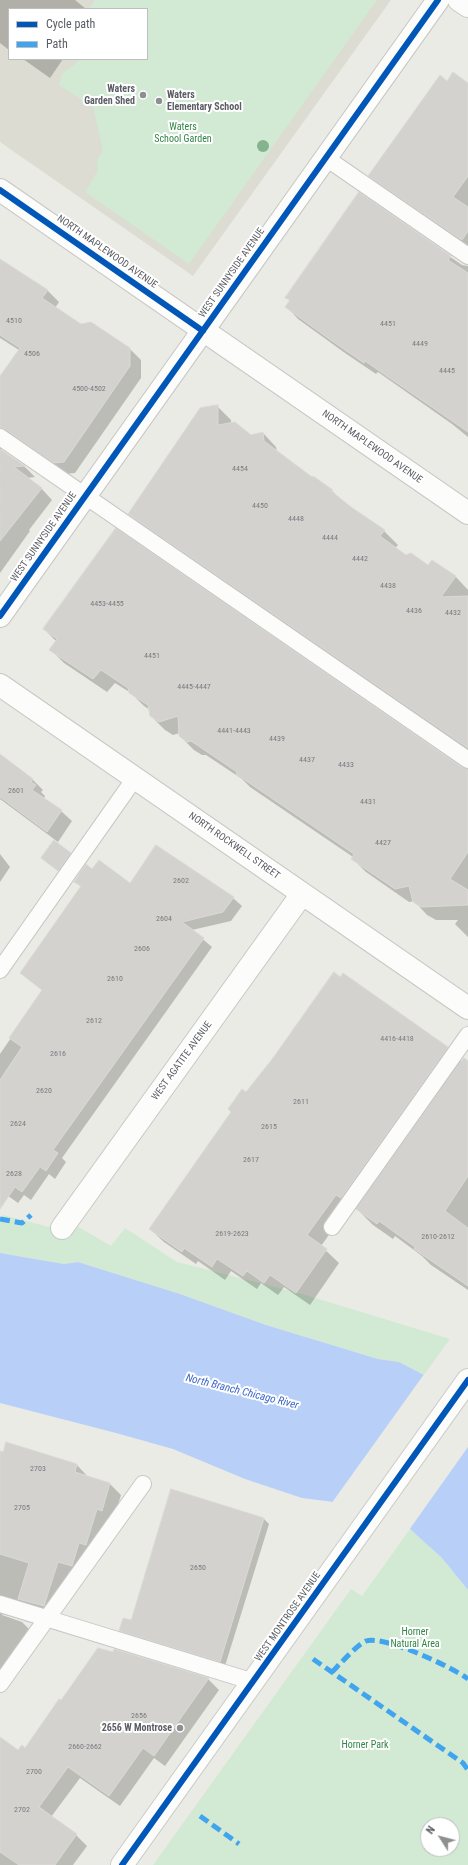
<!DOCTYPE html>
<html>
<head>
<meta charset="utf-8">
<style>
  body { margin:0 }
  #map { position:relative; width:468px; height:1865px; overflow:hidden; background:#ebebe5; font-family:"Roboto Condensed",sans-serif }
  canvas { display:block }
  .legend { position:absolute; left:8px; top:8px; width:140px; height:52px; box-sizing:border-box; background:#fff; border:1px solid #bdbec1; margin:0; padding:5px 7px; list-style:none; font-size:12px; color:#5b5d64 }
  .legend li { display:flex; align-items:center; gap:8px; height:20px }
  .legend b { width:20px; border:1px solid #bdbec1 }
  .north { position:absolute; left:420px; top:1817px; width:40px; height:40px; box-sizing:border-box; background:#fff; border:1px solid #bdbec1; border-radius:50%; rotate:306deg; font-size:11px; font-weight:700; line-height:16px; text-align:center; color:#5b5d64 }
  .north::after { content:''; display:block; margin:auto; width:14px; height:18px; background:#8d8f91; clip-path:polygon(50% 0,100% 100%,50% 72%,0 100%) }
</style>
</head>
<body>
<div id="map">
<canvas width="468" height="1865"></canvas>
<ul class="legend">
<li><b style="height:5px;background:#0057b8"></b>Cycle path</li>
<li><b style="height:5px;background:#40a5ee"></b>Path</li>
</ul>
<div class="north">N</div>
</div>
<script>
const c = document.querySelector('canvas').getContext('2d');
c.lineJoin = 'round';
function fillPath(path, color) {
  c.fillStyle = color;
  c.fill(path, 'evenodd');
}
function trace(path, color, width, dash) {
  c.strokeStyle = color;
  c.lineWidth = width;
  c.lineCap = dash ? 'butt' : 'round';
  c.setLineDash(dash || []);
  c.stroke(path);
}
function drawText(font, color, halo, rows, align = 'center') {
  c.font = font + ' "Roboto Condensed",sans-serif';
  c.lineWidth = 4;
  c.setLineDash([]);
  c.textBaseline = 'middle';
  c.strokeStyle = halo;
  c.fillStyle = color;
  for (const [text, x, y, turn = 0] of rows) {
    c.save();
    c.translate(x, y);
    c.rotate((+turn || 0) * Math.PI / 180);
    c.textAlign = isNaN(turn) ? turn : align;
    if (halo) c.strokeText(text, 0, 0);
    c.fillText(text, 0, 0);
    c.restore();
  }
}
fillPath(new Path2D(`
  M0,0h391l-198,276 -193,-134zM9,9h138v50h-138z`), '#dcdcd3');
fillPath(new Path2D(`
  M95,0h282l-188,264 -104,-72 13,-22 -1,-10 6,-10 -10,-43 -34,-22 3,-11 19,-15h66v-50h-58z
  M3,1215l46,12 9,-12 53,31 14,-18 52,34 122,31 151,46 -26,36 -25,-13 -21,-3 -112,-34 -86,-31 -102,-32 -14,2 -64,-11v-33z
  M410,1529l32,29 26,32v275h-315l198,-276 11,7zM428,1825h24v24h-24z`), '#d2e9d3');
fillPath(new Path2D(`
  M0,1253l64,11 14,-2 102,32 86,31 112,34 21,3 25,13 -13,18 57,41v156l-26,-32 -32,-29 -53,-24 -55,-7 -57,-19 -72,-30 -57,-16 -116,-30zM360,1464l64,45 -3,3 -63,-45z`), '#b8d0f7');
fillPath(new Path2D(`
  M425,1373l43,27v30l-55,-37 55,38v16l-59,83 -52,-23 -26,-3z`), '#ebebe5');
fillPath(new Path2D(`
  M0,0h75l11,9h-77v41l-9,-7z
  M23,59h40l-13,19z
  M448,82l20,2v163l-87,-60 -11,-11z
  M359,194l103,71 6,1v171l-16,-13 -74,-52 -2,2 -31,-21 -47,-34 -11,-12 3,-6 -3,-3z
  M0,261l47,29 12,12 -4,6 26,18 49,23 11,11v18l-66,95 -9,1 -63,-31 -2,6 2,3 22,15 10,10 -8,1 14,10 11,12 -23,30 1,1 -30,42v-195l19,-28 -19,-12z
  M217,406l14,14v4l20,12 12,-3 13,14 1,5 35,27 1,-2 19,14 13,12 39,28 14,14 -3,3 11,8 22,11 27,9 13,14v162l-325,-225 -14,-14z
  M44,629l424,140v168l-13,-13 3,-4h-22l-9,-5 -13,-14 -5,1 -43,-30 -14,-14 1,-1 -103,-70 -8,-8 -36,-24h-4l-8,-5 -14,-14v-3l-7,2 -8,-5 -14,-14 -1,-6 -6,-4 -13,-13 -16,-10 -8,9 -43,-29 -14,-14 7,-7z
  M3,758l30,22 10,10 -2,2 4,4 -1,3 17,12 11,10 -14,21 -58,-43v-40z
  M0,854l10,13 -10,15z
  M70,854l6,5 -12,16 -22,-17z
  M93,870l37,14 103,14 9,8 -11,15 -39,9 20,17 -150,211 4,4 -11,17 -6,-5 -18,26 -7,-5 -6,8 -18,-13v-136l43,-63 -22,-18 60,-86 -6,-6z
  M447,1048l15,14h6v228l-37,-25 -9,-9 -27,-20 -2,3 -20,-14 -17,-17 -2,3 -5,-4 -28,39 18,17 -29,42 -26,-18 -6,8 -17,-12 -4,6 -26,-18 -6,9 -27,-19 -2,3 -32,-22 -14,-13 96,-136z
  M7,1443l70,22 11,12 22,7 11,11 -8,26 -5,-2 -11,36 -14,21 -14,-4 -14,45 -51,-9 -2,7 20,7 11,11 -33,57v-238l4,2z
  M264,1519l5,5 -44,142 -99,-30 -5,-6z
  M208,1679l11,11 -54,76 -11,-8 -34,48 -40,-28 -29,39 25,18 11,11 -14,19h-73v-126l19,12 6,-2 37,-47z`), '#0003');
const building = new Path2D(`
  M453,72l15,11v93l-15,21 15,10v24l-6,9 -94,-64 72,-101 7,6z
  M359,192l92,64 -3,4 20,13v159l-103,-71 -1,2 -32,-22 -47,-34 5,-7 -5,-2z
  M0,259l48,31 -6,8 39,26 10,-2 39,26v18l-66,96 -10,1 -49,-34 -5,-1v-52l20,-28 -20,-13z
  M218,405v20l17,-3 16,13 12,-3 1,9 48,36 1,-1 20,14 -2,1 20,16 34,23 -5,6 26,19 5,-2 17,12 4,-5 24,16 -15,21 27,-1v152l-340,-234 72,-106z
  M0,449l25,17 -11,1 28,21 -42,53z
  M116,528l347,240 5,1v83l-18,27 18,11v15l-47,2 -8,-5 -4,-16 -14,3 -44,-30 3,-5 -118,-80 1,-2 -46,-31 -4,1 -8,-6 -1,-20 -19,6 -9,-6 -2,-11 -19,-12 -1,-5 -27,-18 -8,9 -44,-29 8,-11 -14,-10z
  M0,754l33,25 -2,3 5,3 -4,5 30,20 -15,22 -47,-35z
  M54,840l17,13 -13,18 -17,-13z
  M156,845l78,52 -11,15 -41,10 22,16 -151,212 5,3 -12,18 -6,-4 -18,25 -7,-5 -15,22v-129l22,-33 -13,-9 33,-48 -22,-17 61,-87 -7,-4 12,-18 6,5 7,-9 31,23z
  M334,972l6,5 3,-4 105,74 -107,151 -5,-3 -29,40 20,14 -31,44 -26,-18 -6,8 -17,-12 -4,5 -26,-17 -5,8 -28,-19 -2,4 -33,-23 82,-117 -3,-3 14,-20 4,3 27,-34z
  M464,1058l4,3v115l-23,35 23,17v58l-54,-37 1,-2 -36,-26 -2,3 -21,-15z
  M6,1442l71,22 -2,8 35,11 -8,28 -5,-2 -11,36 -7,-2 -7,23 -14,-4 -14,44 -26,-7 11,-36 -29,-9v-103l3,1z
  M171,1489l93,29 -44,144 -101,-31 4,-13 8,2z
  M98,1648l15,4 1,-3 95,29 -55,78 -11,-8 -34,48 -41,-29 -29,40 38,27 -22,31h-36l-19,-13v-115l18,13 4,-5 3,3 34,-49 2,1z`);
fillPath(building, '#d3d2cf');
trace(building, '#dadad4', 1);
const service = new Path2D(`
  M326,158l142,98
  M0,437l468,323
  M0,970l135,-192
  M332,1227l136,-192
  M0,1604l254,78
  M0,1684l143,-200`);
const minor = new Path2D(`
  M459,0l9,6
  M0,190l468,323
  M0,616l438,-616
  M0,685l468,323
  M62,1228l240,-334`);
const secondary = new Path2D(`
  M122,1865l346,-485`);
trace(service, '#c7c7c7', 18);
trace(minor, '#c7c7c7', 24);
trace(secondary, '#c9caca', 24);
trace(service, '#fcfcfb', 16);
trace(minor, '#fcfcfb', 22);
trace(secondary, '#fcfcfb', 22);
trace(new Path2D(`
  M0,1219l22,4 9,-8
  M313,1659l150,104 5,7
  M332,1672c6,-6 27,-29 34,-31 18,-6 86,26 102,38
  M200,1816l39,28`), '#40a5ee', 5, [10, 5]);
trace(new Path2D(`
  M0,190l203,141
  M0,616l438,-616
  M122,1865l346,-485`), '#0057b8', 6);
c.fillStyle = '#84b38d';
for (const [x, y] of [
  [263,146]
]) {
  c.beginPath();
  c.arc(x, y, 6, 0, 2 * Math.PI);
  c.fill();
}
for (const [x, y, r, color] of [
  [143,95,4,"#8d8f91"],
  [159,101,4,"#8d8f91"],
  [180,1728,4,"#8d8f91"]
]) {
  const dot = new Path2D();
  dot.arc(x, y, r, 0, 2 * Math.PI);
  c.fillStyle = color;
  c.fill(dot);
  trace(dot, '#fff', 1.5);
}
drawText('8px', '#7a7c80', null, [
  ["4510",14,321],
  ["4451",388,324],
  ["4449",420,344],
  ["4506",32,354],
  ["4445",447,371],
  ["4500-4502",89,389],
  ["4454",240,469],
  ["4450",260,506],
  ["4448",296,519],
  ["4444",330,538],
  ["4442",360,559],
  ["4438",388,586],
  ["4453-4455",107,604],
  ["4436",414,611],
  ["4432",453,613],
  ["4451",152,656],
  ["4445-4447",194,687],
  ["4441-4443",234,731],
  ["4439",277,739],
  ["4437",307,760],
  ["4433",346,765],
  ["2601",16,791],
  ["4431",368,802],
  ["4427",383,843],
  ["2602",181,881],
  ["2604",164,919],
  ["2606",142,949],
  ["2610",115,979],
  ["2612",94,1021],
  ["4416-4418",397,1039],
  ["2616",58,1054],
  ["2620",44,1091],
  ["2611",301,1102],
  ["2624",18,1124],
  ["2615",269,1127],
  ["2617",251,1160],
  ["2628",14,1174],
  ["2619-2623",232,1234],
  ["2610-2612",438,1237],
  ["2703",38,1469],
  ["2705",22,1508],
  ["2650",198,1568],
  ["2656",139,1716],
  ["2660-2662",85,1747],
  ["2700",34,1772],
  ["2702",22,1810]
]);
drawText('bold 10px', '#5b5d64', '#fff', [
  ["Waters",135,89],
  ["Garden Shed",135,101],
  ["Waters",167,95,"left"],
  ["Elementary School",167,107,"left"],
  ["2656 W Montrose",172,1728]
], 'right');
drawText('10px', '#308645', '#fff', [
  ["Waters",183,127],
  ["School Garden",183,139],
  ["Horner",415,1632],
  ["Natural Area",415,1644],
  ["Horner Park",365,1745]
]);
drawText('10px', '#5b5d64', '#fff', [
  ["NORTH MAPLEWOOD AVENUE",107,252,35],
  ["WEST SUNNYSIDE AVENUE",232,273,-55],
  ["NORTH MAPLEWOOD AVENUE",372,447,35],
  ["WEST SUNNYSIDE AVENUE",44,537,-55],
  ["NORTH ROCKWELL STREET",234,846,35],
  ["WEST AGATITE AVENUE",182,1061,-54],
  ["WEST MONTROSE AVENUE",288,1617,-55]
]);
drawText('italic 11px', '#3d66c9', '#fff', [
  ["North Branch Chicago River",242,1392,14]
]);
</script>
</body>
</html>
